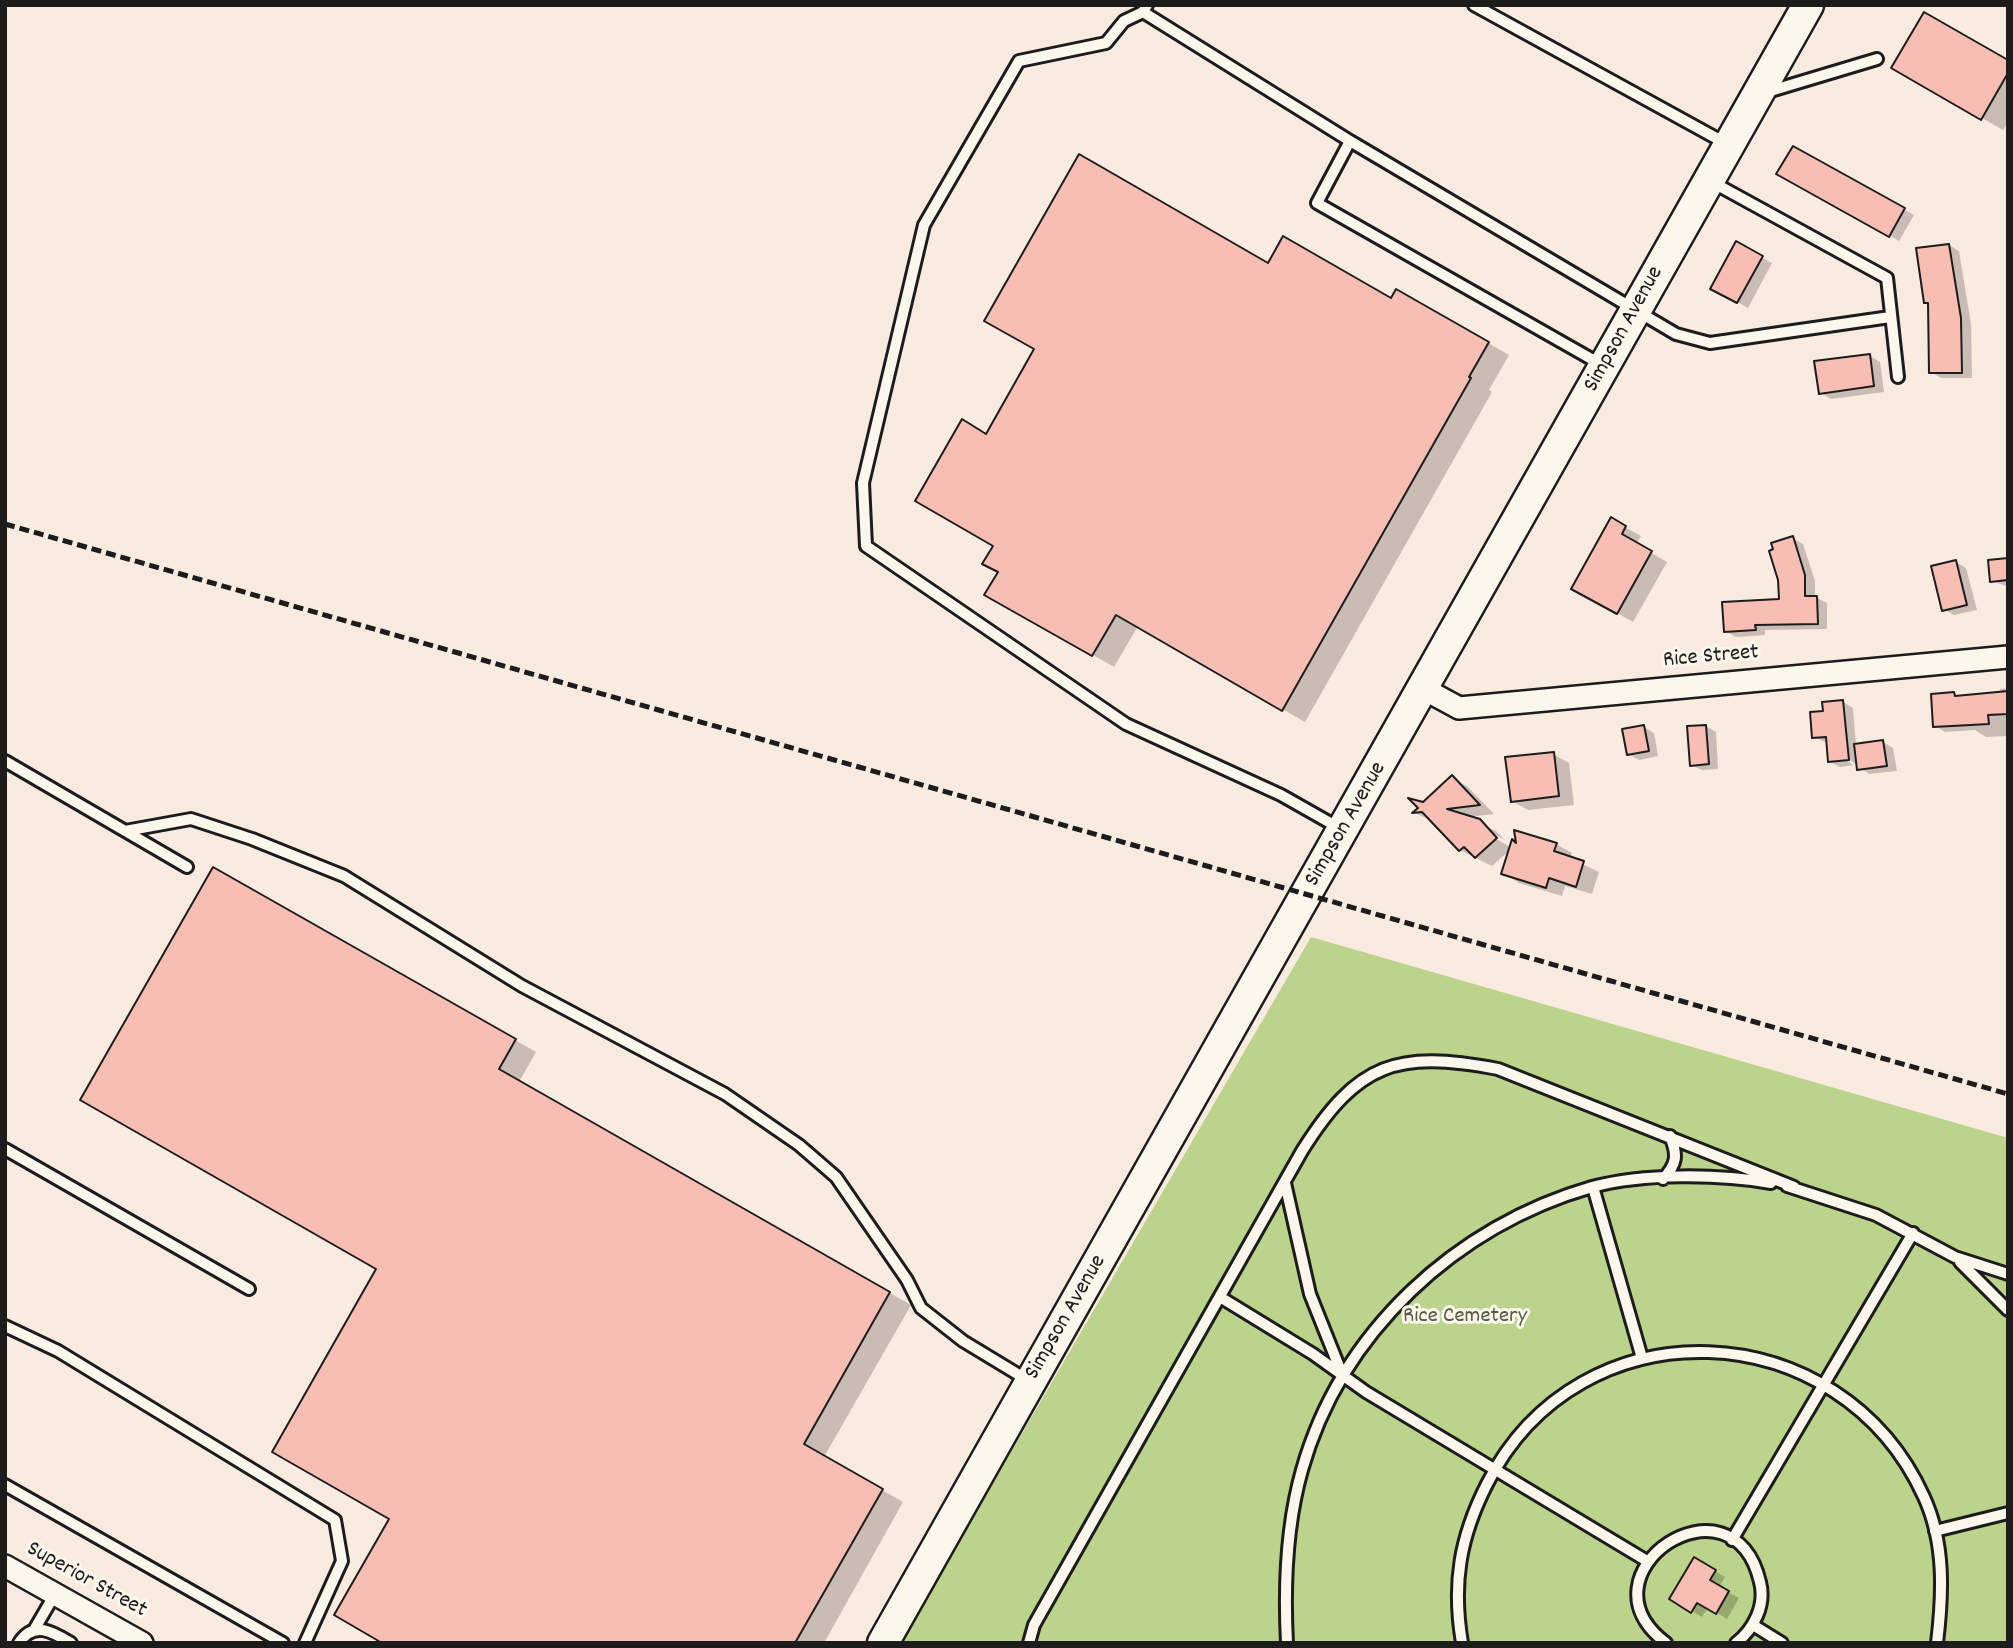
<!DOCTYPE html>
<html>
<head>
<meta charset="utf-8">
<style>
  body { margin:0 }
  #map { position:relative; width:2013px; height:1648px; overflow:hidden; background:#faebe1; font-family:Dekko,sans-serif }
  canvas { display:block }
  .frame { position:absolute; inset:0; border:7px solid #1c1c1c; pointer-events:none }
</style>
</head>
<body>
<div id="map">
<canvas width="2013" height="1648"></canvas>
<div class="frame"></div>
</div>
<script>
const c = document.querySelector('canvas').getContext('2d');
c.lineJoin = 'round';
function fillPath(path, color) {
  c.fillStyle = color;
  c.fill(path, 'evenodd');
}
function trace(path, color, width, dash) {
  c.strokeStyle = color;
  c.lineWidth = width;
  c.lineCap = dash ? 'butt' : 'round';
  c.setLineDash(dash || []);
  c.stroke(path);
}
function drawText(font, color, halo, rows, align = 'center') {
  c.font = font + ' Dekko,sans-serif';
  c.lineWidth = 6;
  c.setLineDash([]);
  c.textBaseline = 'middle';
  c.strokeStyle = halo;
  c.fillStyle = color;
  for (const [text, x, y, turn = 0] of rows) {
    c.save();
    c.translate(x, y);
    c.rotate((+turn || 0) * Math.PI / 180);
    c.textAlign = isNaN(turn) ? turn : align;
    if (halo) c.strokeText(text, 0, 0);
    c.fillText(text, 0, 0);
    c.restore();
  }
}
fillPath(new Path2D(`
  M1311,937l697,201v505h-1108z`), '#bbd38a');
fillPath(new Path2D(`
  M2008,62v60l-5,8 -109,-62z
  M1794,148l120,67 -15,26 -120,-68z
  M1736,244l36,19 -24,45 -36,-20z
  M1949,245l10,6 12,73 1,54h-31l-10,-6 -1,-67 -5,-3z
  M1269,265l122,35 5,-9 113,64 -20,35 3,2 -187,330 -167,-96 -24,41 -127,-73 13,-22 -5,-27 -8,-109z
  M1870,356l10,6 4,30 -53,7 -10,-6z
  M1612,520l29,16 -5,8 31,18 -34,60 -60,-34z
  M1792,538l11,6 12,37v16l12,6v26l-62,1v5l-29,2 -10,-6 54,-31z
  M2008,560v47l-2,-21 -14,-5z
  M1956,562l10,6 11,42 -23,5 -10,-6z
  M2008,688v48l-22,1 -11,-7 -30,2 -10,-6 19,-32 5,3 42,-4 -1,-4z
  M1843,702l10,6 3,38 27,-4 10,6 4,23 -28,3 -27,-20 -2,3 14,8 -14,2 -11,-6 -1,-18 -15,-6 12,-25z
  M1706,726l10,6 2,37 -16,1 -11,-5z
  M1644,727l10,6 4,23 -19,4 -11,-6z
  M1553,754l16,9 5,42 -46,5 -16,-9z
  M1452,778l16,9 26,27 -27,3 29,14 9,9 -15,-8 -1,3 23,13 5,-4h39l16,9 -2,5 29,14 -7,22 -27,-8 -3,10 -43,-13 -16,-10 8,-24 -19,17 -32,-16 -27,-29 -18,-8z
  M214,869l322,183 -17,30 392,223 -87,152 79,45 -79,141h-438l6,-125 -14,-250z
  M1695,1559l30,18 -6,10 20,11 -12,21 -19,-12 -6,10 -31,-18z`), '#0003');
const building = new Path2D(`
  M1924,12l84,48v13l-27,47 -90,-52z
  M1793,146l112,62 -16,29 -113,-63z
  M1079,154l189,109 15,-27 108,62 5,-9 93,53 -20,35 2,1 -189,333 -166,-96 -24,41 -108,-61 14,-23 -16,-8 11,-18 -78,-45 47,-82 24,15 48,-85 -50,-28z
  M1736,241l27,15 -26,47 -27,-14z
  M1949,244l12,74 1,55h-33l-1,-70h-4l-8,-55z
  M1870,354l4,32 -55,8 -5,-33z
  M1611,517l15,9 -4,8 30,17 -35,63 -46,-25z
  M1793,536l12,39v21h12l1,28 -63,1 1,5 -32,2 -2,-30 57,-3 -1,-19 -9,-29 4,-2 -2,-6z
  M2008,558v22l-18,2 -2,-22z
  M1956,560l11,45 -25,6 -11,-45z
  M2008,691v23l-20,1 1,9 -56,3 -2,-33 23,-2 1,4z
  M1843,700l6,60 -21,2 -2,-25 -14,1 -2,-26 13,-1 -1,-9z
  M1644,725l5,26 -22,4 -5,-26z
  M1706,725l3,39 -19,2 -3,-40z
  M1883,740l4,26 -30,4 -3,-26z
  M1554,752l5,44 -48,6 -6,-45z
  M1452,775l28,30 -33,4 33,10 17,19 -22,20 -11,-11 -5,4 -37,-39 -10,1 6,-5 -10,-10 15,4z
  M1514,830l43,13 -3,8 30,10 -8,26 -27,-9 -3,10 -45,-14 11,-35 4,4z
  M213,867l303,172 -17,30 391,223 -86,152 79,45 -88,154h-413l-48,-28 55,-96 -117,-67 104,-183 -296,-169z
  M1694,1557l22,13 -6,10 19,11 -13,23 -19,-11 -6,10 -22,-14z`);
fillPath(building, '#f8bdb3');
trace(building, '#1c1c1c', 2);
const lane = new Path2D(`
  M1147,5l-4,7 207,129 -33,62 285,162
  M1474,5l253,139
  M1143,12l-19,9 -18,22 -87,18 -95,164 -61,258 3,63 260,178 155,71 60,34
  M1767,92l110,-33
  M1350,141l326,193 34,9 180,-26
  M1712,182l175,96 11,99
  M5,761l182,106
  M125,831l66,-12 61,20 92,37 178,110 203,108 74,51 37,32 71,103 14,28 42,33 66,40
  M5,1149l244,140
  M1663,1179c14,-15 15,-24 7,-43
  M1285,1183l25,111 32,80
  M1787,1186l89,29 79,42 53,17
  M1593,1187l49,171
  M1960,1262l48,48
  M1220,1297l93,57 53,38 281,169
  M5,1326l53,25 277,169 7,41 -37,82
  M5,1485l278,158
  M1935,1531l73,-18
  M1732,1540l181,-307
  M1753,1625l29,18
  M34,1630l21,-36
  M19,1643c15,-23 34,-11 52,0
  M1029,1643l5,-18 268,-474c56,-89 95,-101 196,-82l296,118
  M1287,1643c-3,-58 -1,-117 15,-173 39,-138 154,-244 290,-283 52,-14 127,-13 179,-4
  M1462,1643c-10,-60 -2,-106 25,-159 93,-184 353,-172 437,13 21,46 19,96 13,146
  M1666,1643c-93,-70 67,-176 94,-61 6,23 -6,47 -24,61`);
const street = new Path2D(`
  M1424,689l35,19 549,-51
  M5,1566l137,77`);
const secondary = new Path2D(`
  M883,1643l925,-1638`);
trace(lane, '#1c1c1c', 16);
trace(street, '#1c1c1c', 26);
trace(secondary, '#1c1c1c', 35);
trace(lane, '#fbf7ec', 10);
trace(street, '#fbf7ec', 21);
trace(secondary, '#fbf7ec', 30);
trace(new Path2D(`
  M5,524l2003,570`), '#1c1c1c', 5, [10, 5]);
drawText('23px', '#1c1c1c', '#fbf7ec', [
  ["Simpson Avenue",1625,330,-61],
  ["Rice Street",1711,658,-5],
  ["Simpson Avenue",1347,825,-60],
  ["Simpson Avenue",1067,1318,-60],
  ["Superior Street",86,1581,29]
]);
drawText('23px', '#545c42', '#fbf7ec', [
  ["Rice Cemetery",1465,1318]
]);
</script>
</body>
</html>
